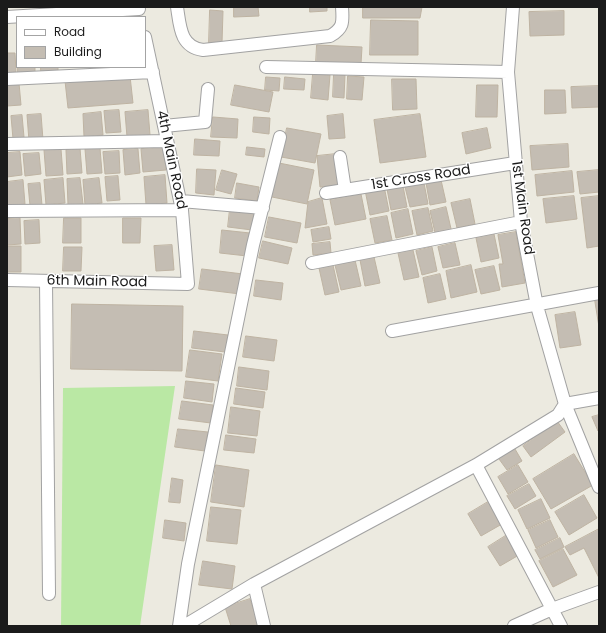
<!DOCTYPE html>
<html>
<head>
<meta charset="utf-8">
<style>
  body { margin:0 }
  #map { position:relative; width:606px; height:633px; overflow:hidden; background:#eceae0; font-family:Poppins,sans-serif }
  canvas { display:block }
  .frame { position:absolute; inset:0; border:8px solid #1b1b1b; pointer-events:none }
  .legend { position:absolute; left:16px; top:16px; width:130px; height:52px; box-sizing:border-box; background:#fff; border:1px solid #a4a4a4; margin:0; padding:5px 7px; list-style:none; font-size:12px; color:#1b1b1b }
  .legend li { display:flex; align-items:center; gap:8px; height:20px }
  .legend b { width:20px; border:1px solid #a4a4a4 }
</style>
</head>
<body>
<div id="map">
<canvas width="606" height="633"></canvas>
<div class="frame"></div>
<ul class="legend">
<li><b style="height:5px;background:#fff"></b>Road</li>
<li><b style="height:11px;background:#c4bdb3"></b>Building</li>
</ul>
</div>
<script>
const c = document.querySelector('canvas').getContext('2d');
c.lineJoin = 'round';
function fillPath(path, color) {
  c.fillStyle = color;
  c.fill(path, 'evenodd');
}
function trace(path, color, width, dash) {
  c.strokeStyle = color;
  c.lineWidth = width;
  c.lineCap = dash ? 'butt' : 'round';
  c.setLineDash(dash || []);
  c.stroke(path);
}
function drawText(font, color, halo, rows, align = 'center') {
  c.font = font + ' Poppins,sans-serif';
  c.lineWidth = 3;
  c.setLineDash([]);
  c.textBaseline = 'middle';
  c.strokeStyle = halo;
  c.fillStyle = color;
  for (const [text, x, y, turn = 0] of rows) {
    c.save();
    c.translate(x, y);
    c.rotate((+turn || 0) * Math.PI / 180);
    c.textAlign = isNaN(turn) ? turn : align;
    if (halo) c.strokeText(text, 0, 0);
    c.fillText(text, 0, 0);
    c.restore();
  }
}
fillPath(new Path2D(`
  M175,386l-35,240h-79l2,-238z`), '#bae8a4');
const building = new Path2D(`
  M234,7h24l1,9 -25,1z
  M310,7h17v4l-17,1z
  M363,7h59l-2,11h-57z
  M210,10l13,1 -1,32h-13z
  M564,11v24l-34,1 -1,-24z
  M371,20l47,1v34h-48z
  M317,45l45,2 -1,17 -45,-1z
  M7,53h8l1,19 -9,1z
  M18,67h17v5l-17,1z
  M41,67h17v5l-17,1z
  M101,67h18v4l-17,1z
  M313,74l17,1 -2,25 -17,-2z
  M334,74l11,1 -1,23 -11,-1z
  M130,76l3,27 -65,5 -3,-27z
  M348,76l16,1 -2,23 -15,-1z
  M266,77l14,1 -1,13 -14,-1z
  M285,77l20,2 -1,11 -20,-1z
  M392,79h24l1,30 -24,1z
  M19,83l2,22 -14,1v-22z
  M235,85l38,7 -4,20 -38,-7z
  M477,85h21l-1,32h-21z
  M599,86v21l-27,1 -1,-21z
  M545,90h20l1,23 -21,1z
  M119,110l2,22 -15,1 -2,-22z
  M148,110l2,25 -23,2 -2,-25z
  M101,112l2,23 -19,2 -1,-23z
  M41,114l2,26 -14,1 -2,-26z
  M343,114l2,24 -16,1 -2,-23z
  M420,114l6,43 -46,6 -6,-43z
  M22,115l2,22 -11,2 -2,-23z
  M213,117l25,2 -1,19 -26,-1z
  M254,117l16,1 -1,16 -16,-2z
  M287,128l34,6 -6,29 -34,-6z
  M487,128l4,20 -25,6 -4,-21z
  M195,139l25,2 -1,15 -25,-1z
  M568,144l1,23 -37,3 -2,-24z
  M164,147l2,23 -23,2 -2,-23z
  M247,147l18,2 -1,8 -18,-2z
  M80,148l2,25 -15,1 -1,-24z
  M100,148l2,25 -15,1 -2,-25z
  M61,149l2,26 -17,1 -2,-26z
  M138,149l2,24 -15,2 -2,-25z
  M119,151l1,22 -15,1 -2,-22z
  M20,152l2,23 -15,2v-24z
  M39,153l2,21 -16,2 -2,-22z
  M336,154l3,31 -19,2 -3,-31z
  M279,163l35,7 -7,34 -35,-7z
  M197,169l19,1 -2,25 -18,-2z
  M222,170l15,4 -6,20 -15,-4z
  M599,170v22l-19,2 -3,-22z
  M572,171l2,21 -37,4 -2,-21z
  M165,175l2,28 -21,2 -2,-28z
  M118,176l2,24 -13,1 -2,-24z
  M63,178l2,25 -19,2 -2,-25z
  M80,178l3,26 -15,1 -1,-26z
  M99,178l3,25 -17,2 -2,-25z
  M23,180l2,24 -18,2v-24z
  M441,180l5,22 -16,3 -4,-22z
  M40,183l2,22 -12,1 -2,-22z
  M237,183l22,4 -2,14 -22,-3z
  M424,183l4,21 -18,3 -5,-20z
  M384,186l5,25 -19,4 -5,-25z
  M403,186l4,21 -16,3 -4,-21z
  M361,194l5,25 -31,6 -5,-25z
  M574,196l3,23 -31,4 -3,-24z
  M599,196v50l-12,2 -6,-50z
  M322,198l5,26 -22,4 3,-26z
  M470,199l5,25 -18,4 -6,-25z
  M446,207l6,26 -16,4 -6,-26z
  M428,208l5,23 -16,4 -5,-24z
  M230,209l24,4 -2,17 -24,-3z
  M408,209l5,25 -17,4 -5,-25z
  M387,216l5,24 -17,3 -5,-24z
  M269,217l32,6 -4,20 -32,-6z
  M20,218l1,26 -14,1v-26z
  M64,218h17v25h-18z
  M123,218h18l-1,25h-17z
  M39,220l1,23 -15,1 -1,-23z
  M329,227l2,12 -18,3 -2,-12z
  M222,230l28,3 -3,23 -27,-3z
  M516,232l9,51 -23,4 -3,-23h4l-5,-29z
  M494,234l5,24 -18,4 -5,-24z
  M263,241l29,7 -4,16 -29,-6z
  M330,242l1,11 -18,2 -1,-11z
  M455,243l5,22 -17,3 -5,-21z
  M172,245l2,25 -18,1 -2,-25z
  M7,246h14v26h-14z
  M64,247h18l-1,24h-18z
  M432,247l5,24 -15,4 -6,-24z
  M413,250l6,27 -15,3 -6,-27z
  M374,257l6,26 -15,3 -5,-26z
  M355,260l6,26 -20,4 -6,-25z
  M333,265l6,27 -14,3 -6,-27z
  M471,265l6,27 -26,6 -5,-27z
  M494,266l6,24 -19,4 -6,-24z
  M202,269l41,5 -3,20 -41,-5z
  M440,274l6,25 -18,4 -5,-25z
  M256,280l27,3 -2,17 -27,-4z
  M599,295v32l-5,-31z
  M72,304l111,2 -1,65 -111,-2z
  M575,312l6,33 -21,3 -5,-33z
  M194,331l34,4 -3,17 -33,-4z
  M246,336l31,4 -3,21 -31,-4z
  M190,350l32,4 -4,27 -32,-4z
  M239,367l30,4 -2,19 -30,-4z
  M186,381l28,3 -2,18 -28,-4z
  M236,388l29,4 -2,16 -29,-4z
  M182,401l31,4 -2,18 -32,-4z
  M231,407l29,4 -3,25 -29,-3z
  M599,415v16h-1l-6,-14z
  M557,421l8,11 -34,25 -8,-11z
  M178,429l30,3 -3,19 -30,-4z
  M226,435l30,4 -2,14 -30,-3z
  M515,449l7,12 -15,9 -8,-11z
  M574,454l19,31 -42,24 -18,-30z
  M216,465l33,5 -5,37 -33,-5z
  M518,465l10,17 -20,12 -10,-17z
  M172,478l11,2 -3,23 -11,-1z
  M529,484l7,12 -21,13 -8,-13z
  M584,495l13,23 -28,17 -14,-23z
  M541,499l9,19 -23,11 -9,-19z
  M488,502l14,22 -21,12 -13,-22z
  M211,507l30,3 -4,34 -30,-3z
  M165,520l21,3 -2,18 -21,-3z
  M550,520l8,17 -22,11 -8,-18z
  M599,529v49l-15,-30 -14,7 -5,-8z
  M507,535l12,20 -19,11 -12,-19z
  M560,538l4,9 -24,12 -5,-9z
  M563,549l14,26 -24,12 -14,-26z
  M203,561l32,5 -3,23 -33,-4z
  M250,599l9,27h-28l-6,-19z`);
fillPath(building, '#c4bdb3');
trace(building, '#beb3a2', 1);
const street = new Path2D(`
  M177,7c3,19 3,40 26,43l127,-14c14,-8 13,-14 12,-29
  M513,7l-5,65 13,150 16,84 28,98 34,83
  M7,17l132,-8
  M266,67l242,5
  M7,79l146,-7
  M164,126l41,-4 3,-33
  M7,144l160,-3
  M340,157l5,33
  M326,193l189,-30
  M181,201l82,7
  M7,211l175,-1
  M312,263l209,-41
  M7,280l181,4 -6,-74 -37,-173
  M46,281l3,313
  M392,331l207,-38
  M565,404l34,-6
  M476,465l85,161
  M254,584l10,42
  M179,626l9,-62 65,-319 27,-108
  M184,626l70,-42 222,-119 82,-50 7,-11
  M514,626l38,-17 47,-17`);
trace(street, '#a2a2a2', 14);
trace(street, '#fff', 12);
drawText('14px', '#1b1b1b', '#fff', [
  ["4th Main Road",171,160,78],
  ["1st Cross Road",421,178,-9],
  ["1st Main Road",522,208,82],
  ["6th Main Road",97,282,1]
]);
</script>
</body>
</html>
